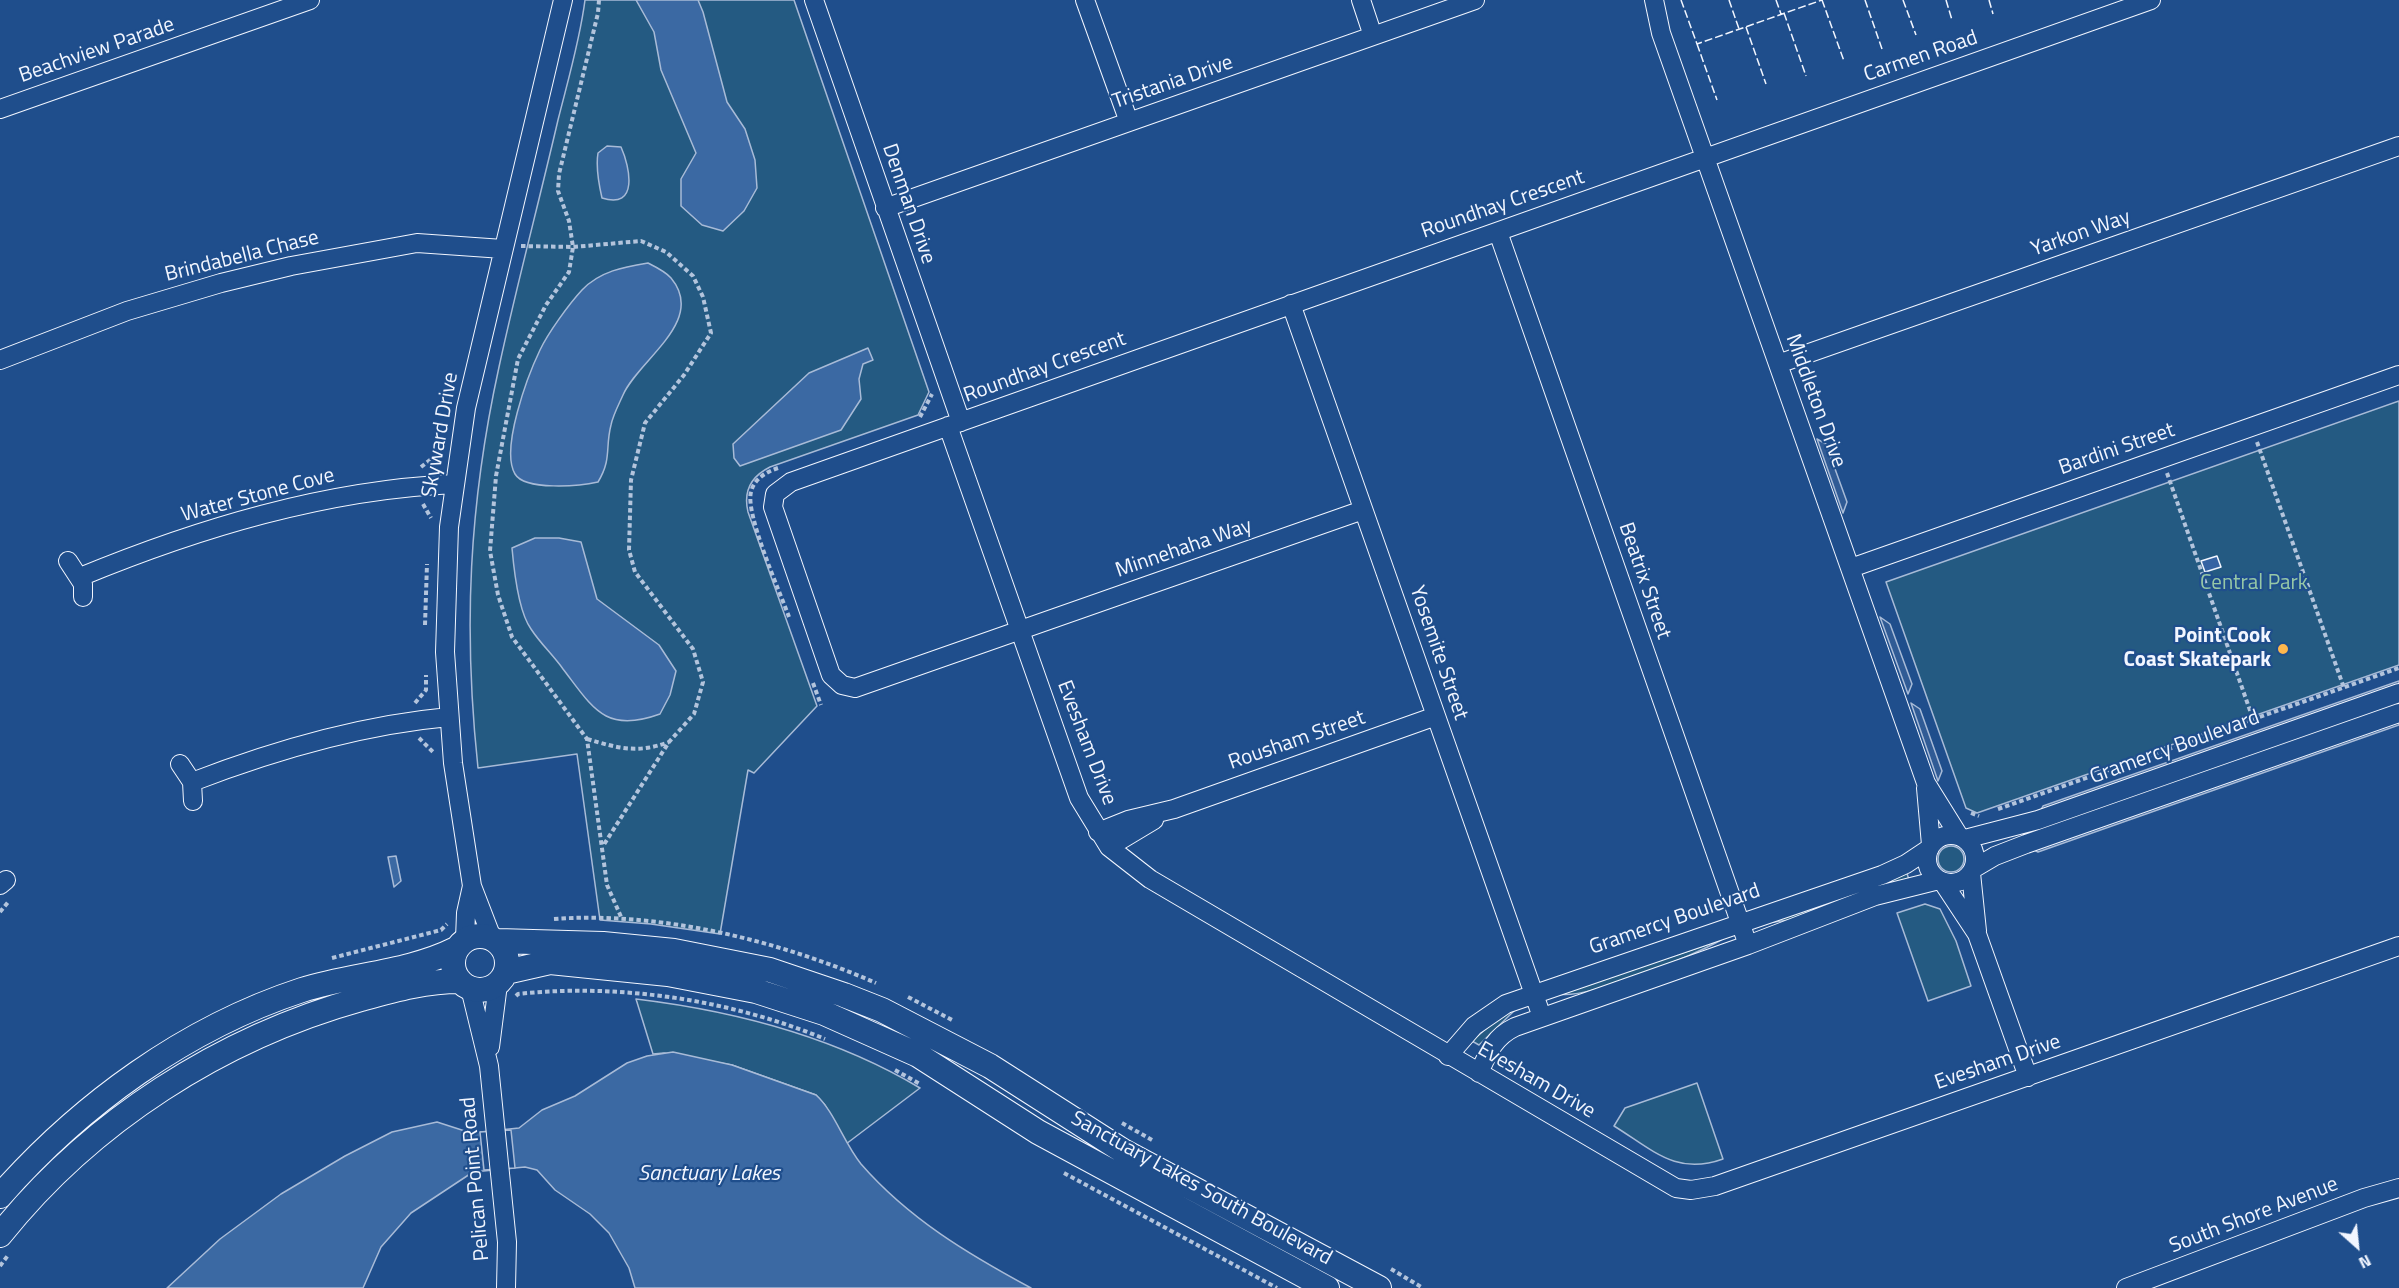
<!DOCTYPE html>
<html>
<head>
<meta charset="utf-8">
<style>
  body { margin:0 }
  #map { position:relative; width:2399px; height:1288px; overflow:hidden; background:#1f4e8c; font-family:"Titillium Web",sans-serif }
  canvas { display:block }
  .north { position:absolute; left:2327px; top:1216px; width:60px; height:60px; -webkit-text-stroke:4px #1f4e8c; paint-order:stroke; rotate:153deg; font-size:16px; font-weight:700; line-height:24px; text-align:center; color:#f2f6ff }
  .north::after { content:''; display:block; margin:auto; width:21px; height:27px; background:#f2f6ff; clip-path:polygon(50% 0,100% 100%,50% 72%,0 100%) }
</style>
</head>
<body>
<div id="map">
<canvas width="2399" height="1288"></canvas>
<div class="north">N</div>
</div>
<script>
const c = document.querySelector('canvas').getContext('2d');
c.lineJoin = 'round';
function fillPath(path, color) {
  c.fillStyle = color;
  c.fill(path, 'evenodd');
}
function trace(path, color, width, dash) {
  c.strokeStyle = color;
  c.lineWidth = width;
  c.lineCap = dash ? 'butt' : 'round';
  c.setLineDash(dash || []);
  c.stroke(path);
}
function drawText(font, color, halo, rows, align = 'center') {
  c.font = font + ' "Titillium Web",sans-serif';
  c.lineWidth = 4.5;
  c.setLineDash([]);
  c.textBaseline = 'middle';
  c.strokeStyle = halo;
  c.fillStyle = color;
  for (const [text, x, y, turn = 0] of rows) {
    c.save();
    c.translate(x, y);
    c.rotate((+turn || 0) * Math.PI / 180);
    c.textAlign = isNaN(turn) ? turn : align;
    if (halo) c.strokeText(text, 0, 0);
    c.fillText(text, 0, 0);
    c.restore();
  }
}
const green = new Path2D(`
  M585,0h209l135,392 -11,23 -148,52c-18,9 -27,24 -22,45l69,194 -63,67 -6,-3 -28,164 -69,-10 -51,-4 -23,-166 -99,14c-15,-140 -9,-264 21,-401 18,-83 40,-165 59,-247 10,-40 22,-80 27,-120z
  M2399,401v264l-422,148 -11,-5 -80,-226z
  M1938 859a13 13 0 1 1 26 0a13 13 0 1 1-26 0Z
  M1906,870l3,10 -120,40 -22,3z
  M1925,904l15,5 16,32 15,45 -43,15 -31,-88z
  M1721,940c-26,15 -135,60 -162,54z
  M636,999c100,12 197,37 284,89l-74,56 -21,-39 -9,-10 -84,-30 -68,-12 -11,1z
  M1515,1010l-36,35 -7,-4 31,-27z
  M1697,1083l26,76c-47,17 -70,-9 -109,-33l11,-18z`);
fillPath(green, '#245a82');
trace(green, '#a8bbd7', 1.5);
const parking = new Path2D(`
  M1817,439l9,5 21,58 -4,11z
  M1880,617l10,7 22,60 -4,10z
  M2399,681v6l-361,128 5,-9z
  M1911,703l9,6 22,62 -4,10z
  M2399,718v7l-361,127 -8,-4z`);
fillPath(parking, '#305b95');
trace(parking, '#a8bbd7', 1.5);
const water = new Path2D(`
  M636,0h62l5,12 24,90 18,27 10,31 2,28 -13,23 -21,20 -21,-6 -21,-19v-27l15,-26 -35,-83 -7,-38z
  M607,146l14,1c9,20 18,63 -19,51 -3,-13 -6,-33 -4,-45z
  M648,263c8,4 18,9 23,15 36,43 -33,82 -48,117 -4,9 -10,20 -12,30 -6,23 1,34 -13,57 -18,4 -73,9 -83,-8 -15,-25 13,-99 25,-124 8,-17 29,-46 42,-60 18,-19 42,-23 66,-27z
  M868,348l5,12 -10,4 -4,15 2,20 -20,31 -101,36 -6,-8 -1,-14 76,-71z
  M535,538h24l22,4 16,57 62,46 17,26 -6,24 -10,19c-55,20 -67,-6 -97,-45 -10,-14 -23,-26 -32,-40 -13,-18 -17,-58 -19,-81z
  M396,856l5,25 -7,6 -6,-30z
  M673,1052l59,13 84,30c18,16 28,48 45,69 48,55 107,90 170,124h-396l-6,-20 -20,-35 -19,-19 -35,-24 -18,-20 -12,-3 -52,5 -62,41 -30,34 -18,41h-196l53,-49 61,-45 64,-38 47,-24 45,-10 34,11 48,-5 23,-18 33,-14 52,-33 20,-7z`);
fillPath(water, '#3b69a3');
trace(water, '#a8bbd7', 1.5);
const pier = new Path2D(`
  M511,1130l4,38 -31,2 -4,-38z`);
fillPath(pier, '#1f4e8c');
trace(pier, '#a8bbd7', 1.5);
const building = new Path2D(`
  M2217,556l4,11 -16,5 -4,-11z`);
fillPath(building, '#3563a3');
trace(building, '#f2f6ff', 1.5);
const street = new Path2D(`
  M814,0l147,422
  M1085,0l44,122
  M1361,0l12,36
  M1654,0l7,33 265,750 33,53
  M0,109l310,-109
  M885,208l590,-208
  M1498,232l250,713
  M1291,304l251,713
  M0,360l127,-49 94,-28 70,-17 126,-23 86,6
  M1778,364l621,-218
  M948,426l131,372 30,49 41,32 526,309 15,2 24,-4 684,-240
  M1363,510l-508,178 -13,-3 -11,-10 -58,-168 2,-13 16,-12 1360,-482
  M68,561l15,23v13
  M1851,568l548,-193
  M80,577c119,-49 245,-87 374,-93
  M180,764l12,18 1,19
  M192,782c83,-32 168,-57 257,-65
  M1926,788l5,57
  M1098,832l30,-12 46,-11 262,-93
  M1927 859a24 24 0 1 1 48 0a24 24 0 1 1-48 0Z
  M1965,839l73,-19 361,-127
  M1109,847l45,-27
  M1973,869l22,-13 31,-12 373,-131
  M1971,873l6,58
  M1942,881l35,53 51,143
  M0,885l6,-5
  M492,938l-20,-52 -19,-123 -8,-111 4,-125 17,-119 97,-408
  M465,939l1,-26 6,-27
  M470,988l19,78 18,176 -1,46
  M490,1047l8,-63
  M1448,1056l26,-30 32,-22 376,-129 24,-11 24,-16
  M1479,1073c9,-20 15,-36 36,-46l233,-82 127,-49 64,-16
  M2126,1288l238,-90 35,-10`);
const secondary = new Path2D(`
  M453 963a27 27 0 1 1 54 0a27 27 0 1 1-54 0Z
  M498,941l105,3 71,7 96,19 74,25 38,15 108,56 133,85 256,137
  M506,972l44,-10 118,12 88,17 68,22 94,42 120,77 289,156
  M0,1196c81,-92 186,-168 302,-206 51,-16 106,-17 154,-41
  M0,1235c91,-114 221,-197 361,-236 33,-9 65,-18 99,-18`);
trace(street, '#f2f6ff', 20);
trace(secondary, '#f2f6ff', 26);
trace(new Path2D(`
  M599,0l-1,13 -39,161 -1,17 11,30 4,26 -4,25 -23,33 -28,54 -22,117 -6,75 8,44 14,42 75,102 20,146 15,34
  M521,246l52,1 68,-6 25,11 27,24 10,21 8,36 -27,42 -39,48 -14,57 -2,70 6,22 58,77 10,33 -9,32 -25,28 -66,104
  M920,417l12,-23
  M2257,442l87,246
  M421,467l17,-13 3,-16
  M778,468c-12,4 -24,11 -27,24 -6,22 29,100 38,125
  M2167,473l86,246
  M423,504l8,14
  M425,625l2,-61
  M813,683l8,22
  M415,703l11,-13v-15
  M419,738l14,14
  M587,739c31,9 50,15 82,3
  M1998,809l401,-141
  M1971,813l8,3
  M0,912l9,-11
  M554,919c106,-8 226,22 322,64
  M332,958l109,-28 6,-6
  M516,996l2,-2c101,-11 213,6 307,45
  M908,997l46,24
  M895,1070l25,14
  M1122,1123l30,17
  M1064,1173l213,115
  M0,1266l9,-12
  M1391,1269l32,19`), '#b3c4dc', 4, [4.5, 3]);
trace(street, '#1f4e8c', 18);
trace(secondary, '#1f4e8c', 24);
trace(new Path2D(`
  M1681,0l16,44 125,-44
  M1729,0l10,29
  M1776,0l5,14
  M1822,0l22,61
  M1865,0l17,49
  M1903,0l13,35
  M1946,0l6,20
  M1989,0l4,14
  M1784,13l22,63
  M1746,27l20,57
  M1697,44l20,56`), '#f2f6ff', 1.5, [8, 3]);
for (const [x, y, r, color] of [
  [2283,649,6,"#ffb74d"]
]) {
  const dot = new Path2D();
  dot.arc(x, y, r, 0, 2 * Math.PI);
  c.fillStyle = color;
  c.fill(dot);
  trace(dot, '#1f4e8c', 2);
}
drawText('21px', '#f2f6ff', '#1f4e8c', [
  ["Beachview Parade",97,51,-19],
  ["Carmen Road",1921,57,-19],
  ["Tristania Drive",1173,83,-19],
  ["Denman Drive",908,204,71],
  ["Roundhay Crescent",1503,205,-19],
  ["Yarkon Way",2081,234,-19],
  ["Brindabella Chase",242,257,-14],
  ["Roundhay Crescent",1045,368,-20],
  ["Middleton Drive",1815,401,70],
  ["Skyward Drive",441,435,-80],
  ["Bardini Street",2117,450,-19],
  ["Water Stone Cove",258,496,-15],
  ["Minnehaha Way",1184,549,-19],
  ["Beatrix Street",1644,581,71],
  ["Yosemite Street",1438,653,71],
  ["Rousham Street",1297,741,-19],
  ["Evesham Drive",1086,743,69],
  ["Gramercy Boulevard",2175,748,-20],
  ["Gramercy Boulevard",1675,920,-19],
  ["Evesham Drive",1998,1063,-19],
  ["Evesham Drive",1536,1081,30],
  ["Pelican Point Road",476,1179,-95],
  ["Sanctuary Lakes South Boulevard",1201,1189,29],
  ["South Shore Avenue",2254,1216,-21]
]);
drawText('21px', '#97c8a6', '#1f4e8c', [
  ["Central Park",2254,584]
]);
drawText('bold 21px', '#f2f6ff', '#1f4e8c', [
  ["Point Cook",2271,637],
  ["Coast Skatepark",2271,661]
], 'right');
drawText('italic 22px', '#f2f6ff', '#1f4e8c', [
  ["Sanctuary Lakes",709,1175]
]);
</script>
</body>
</html>
